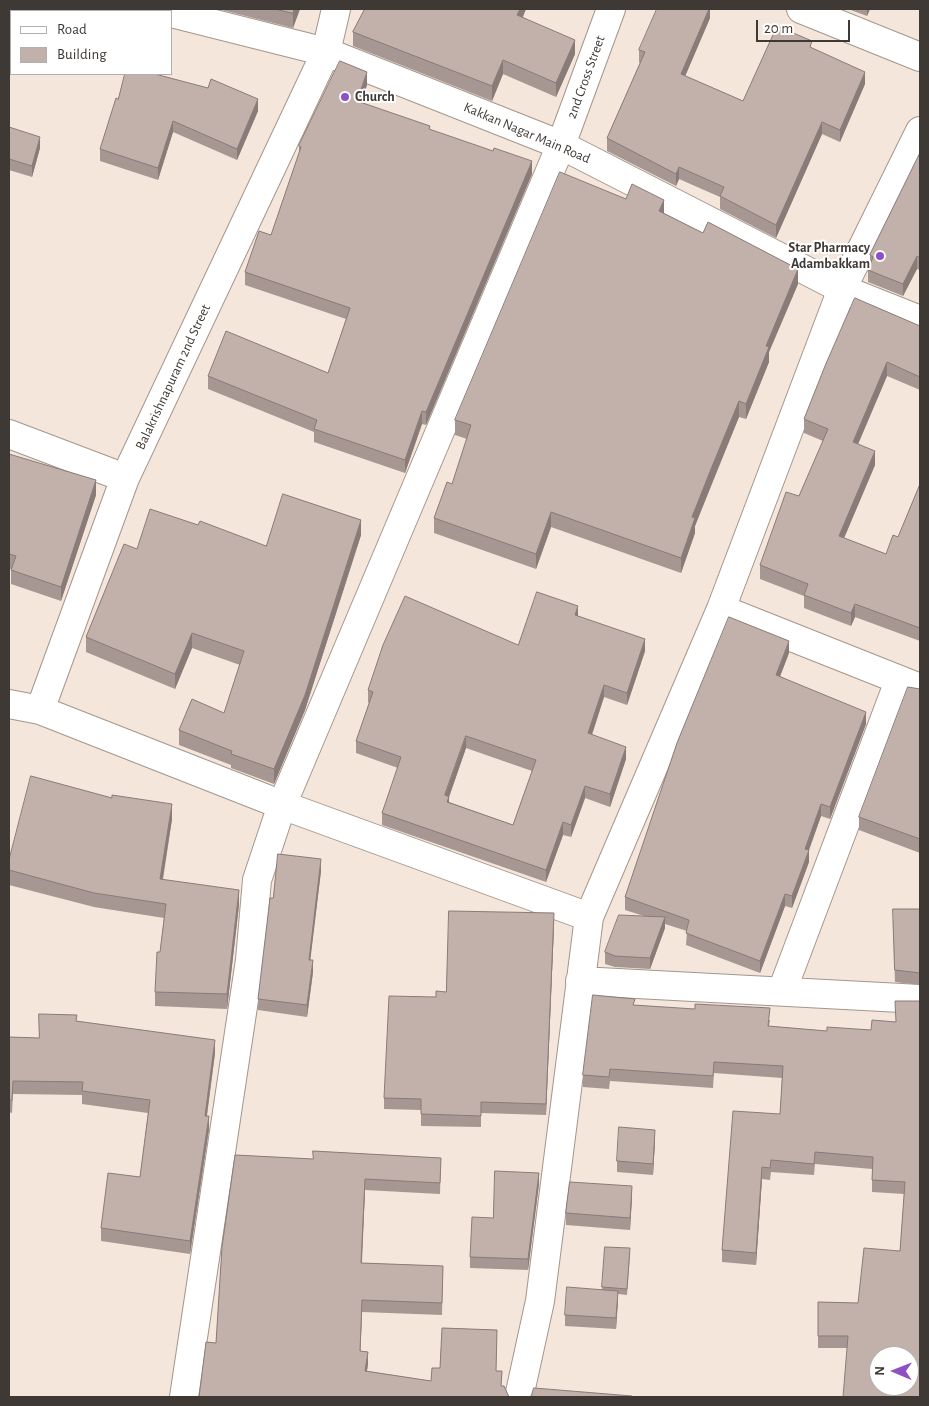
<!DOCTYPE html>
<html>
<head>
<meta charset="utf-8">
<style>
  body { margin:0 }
  #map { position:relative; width:929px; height:1406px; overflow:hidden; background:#f5e6db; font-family:"Alegreya Sans",sans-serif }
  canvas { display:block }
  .frame { position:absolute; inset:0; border:10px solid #3f3935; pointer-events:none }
  .legend { position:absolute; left:10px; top:10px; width:162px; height:65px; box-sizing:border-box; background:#fff; border:1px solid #b2b0ae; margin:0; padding:6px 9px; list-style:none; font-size:15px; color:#3f3935 }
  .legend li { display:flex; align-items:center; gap:10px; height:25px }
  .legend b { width:25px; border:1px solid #b2b0ae }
  .north { position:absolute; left:869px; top:1346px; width:50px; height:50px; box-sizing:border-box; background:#fff; border:1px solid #b2b0ae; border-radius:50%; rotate:271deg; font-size:14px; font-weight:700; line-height:20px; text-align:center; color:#3f3935 }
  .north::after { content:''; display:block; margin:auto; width:18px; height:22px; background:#9050c5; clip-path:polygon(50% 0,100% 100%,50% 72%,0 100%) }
  .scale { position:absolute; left:756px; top:20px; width:94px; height:22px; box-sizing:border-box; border:2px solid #3f3935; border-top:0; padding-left:6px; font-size:15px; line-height:18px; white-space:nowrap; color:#3f3935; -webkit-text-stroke:4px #fff; paint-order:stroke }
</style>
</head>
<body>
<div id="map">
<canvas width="929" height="1406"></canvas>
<div class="frame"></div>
<ul class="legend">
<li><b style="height:6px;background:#fff"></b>Road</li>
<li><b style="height:14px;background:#c2b0ab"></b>Building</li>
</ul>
<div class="north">N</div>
<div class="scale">20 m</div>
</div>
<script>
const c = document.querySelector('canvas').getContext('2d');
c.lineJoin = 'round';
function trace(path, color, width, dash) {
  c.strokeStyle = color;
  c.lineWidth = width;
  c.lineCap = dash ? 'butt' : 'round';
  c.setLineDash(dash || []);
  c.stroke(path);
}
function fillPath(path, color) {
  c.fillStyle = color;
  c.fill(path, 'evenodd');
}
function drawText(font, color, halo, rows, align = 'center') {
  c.font = font + ' "Alegreya Sans",sans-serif';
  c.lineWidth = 4;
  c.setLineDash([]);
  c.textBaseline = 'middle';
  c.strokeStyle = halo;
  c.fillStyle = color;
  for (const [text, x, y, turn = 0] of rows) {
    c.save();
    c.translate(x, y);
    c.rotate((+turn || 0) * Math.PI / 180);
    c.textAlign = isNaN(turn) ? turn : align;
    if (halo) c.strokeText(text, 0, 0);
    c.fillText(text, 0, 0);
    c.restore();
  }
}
const minor = new Path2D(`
  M801,9l119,48
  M9,434l116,44
  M721,609l199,79
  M9,704l31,6 242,95 307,112
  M40,710l85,-232 201,-426 10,-43
  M580,981l340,18
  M782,991l117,-310
  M184,1397l66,-437 7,-80 25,-75 279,-660
  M519,1397l21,-96 49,-384 132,-308 121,-320 78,-158`);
const tertiary = new Path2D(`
  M171,13l155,39 235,93 281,144 78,31
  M561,145l50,-136`);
trace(minor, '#a4968c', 30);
trace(tertiary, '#a4968c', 30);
trace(minor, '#fff', 28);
trace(tertiary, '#fff', 28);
fillPath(new Path2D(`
  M218,9h82l-7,19z
  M365,9h161l-3,8 52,37 -19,43 -53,-23 -11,27 -139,-55v-14z
  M710,9v9l-25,58 58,25 69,-53 53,36 -25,58 -18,-8 -46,104 -56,-29v-12l-41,-18 -3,7 -69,-35v-13l33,-75 -1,-1v-12z
  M848,9h22l-3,7z
  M367,85l-6,17 69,28 102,44 -106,251 -4,-1 -17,49 -91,-31v-10l-106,-43v-13l120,-3 18,-54 -101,-34v-13l26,-37 28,-81v-8z
  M118,99l140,12 -21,49 -64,-28 -15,48 -58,-19v-12z
  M9,127l31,21 -8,29 -23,-7z
  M920,153v117l-3,-1 -14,27 -35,-14v-12l2,-6v-9z
  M626,199l38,14 134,71 -29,68v10l-23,57 -7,-2 -28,67 -16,42v7l-14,40 -130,-46 -15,42 -102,-36v-15l18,-34 15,-45 -12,-4v-15z
  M920,326v64l-33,-14 -29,68 17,21 -31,73 42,16 12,-17 22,-53v157l-65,-24 -4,9 -47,-18v-12l-44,-17v-14l39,-69 24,-55 -19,-8v-14z
  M9,454l87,41 -35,106 -50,-17v-15l-2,-1z
  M198,525l68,21 95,-11 -56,175 -31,74 -43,-16v-3l-52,-20v-15l45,-17 16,-48 -48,-17 -17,41 -89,-37v-15l51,-88z
  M578,616l67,35 -18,54 -23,-8 -12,38 34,24 -16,48 -25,-9 -14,39 -8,-2 -17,47 -164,-57v-12l16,-45 -42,-15v-12l13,-38 -1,-1v-12l150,-45zM466,748l66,23 -19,54 -64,-23v-5z
  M789,653l-9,23 86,48 -36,95 -9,-3 -12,34v12l-17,46 -7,-2 -25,67 -74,-28 1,-14 -22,-7v4l-15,41 -35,-2 -10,-3v-12l39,-36 -19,-6v-13z
  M920,689v164l-61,-23v-13z
  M172,819l-9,61 76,25 -12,104 -72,-3v-14l9,-74 -70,-11 -85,-22v-25z
  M321,871l-11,89 3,12 -6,45 -49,-7v-11l15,-101z
  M920,909v76l-25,-3 -2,-61z
  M554,925l-8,190 -65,-2v14l-60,-1v-16l-37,-1v-11l52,-101 10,-5z
  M635,1005l135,15 -1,6 58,5 44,-1 25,-8 24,375 -73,-49h-29v-46l40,1 42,-52 4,-57 -32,-2v-23l-57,-5 -1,11 -43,-3 -1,8 -8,-1 -6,86 -34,-3v-12l58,-136 2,-36 -68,-5 -1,15 -103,-7 -1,8 -26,-2v-12z
  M77,1021l138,32 -8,63 2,13 -19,125 -89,-13v-13l39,-51 8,-64 -66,-9v-9l-69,-1 -1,19 -3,-1v-75l30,1z
  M655,1141l-2,34 -36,-3v-11z
  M313,1151l128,7 -1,36 -75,-4 -3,73 81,3 -1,49 -80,-3 -2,39 8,1v12l-1,7 64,10 1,-13h8l2,-40 55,2 -1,41h6l-1,15h3l5,11h-310l7,-55 10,1 6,-96 13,-92 78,4z
  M539,1184l-11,86 -58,-2v-11l23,-39z
  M632,1197l-2,33 -64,-5v-12z
  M605,1247l25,7 -3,41 -9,-1 -2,35 -51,-3v-11l37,-25z`), '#a79793');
fillPath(new Path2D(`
  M294,9h6l-7,19v-15z
  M520,9h6l-9,20v-14z
  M709,9h1v9l-29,68v-12z
  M867,9h3l-3,7z
  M575,40v14l-19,43v-14z
  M503,60v14l-11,27v-15z
  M367,72v13l-10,29v-13z
  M865,72v12l-25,58v-12z
  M258,99v12l-21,49v-11z
  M173,121v11l-15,48v-12z
  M822,122v12l-46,104v-13z
  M40,137v11l-8,29v-11z
  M532,161v13l-106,251v-13z
  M679,167v12l-3,7v-12z
  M664,200v15l-5,-4z
  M917,256v13l-14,27v-12z
  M798,269v15l-29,68v10l-23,57v-15l20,-58z
  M887,362v14l-34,80v-14z
  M739,401v16l-44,109v7l-14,40v-15l11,-41 19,-48z
  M422,411v13l-17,49v-13z
  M875,451v14l-36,85v-14z
  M96,480v15l-35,106v-14z
  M551,512v15l-15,42v-15z
  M361,520v15l-56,175 -31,74v-15z
  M855,604v13l-4,9v-13z
  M578,606v13l-3,-4z
  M192,633v15l-17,41v-15z
  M645,639v12l-18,54v-12z
  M789,641v12l-13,34v-12z
  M604,685v12l-16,49v-13z
  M866,712v12l-36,95v-12z
  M466,736v12l-17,49v12l-4,-14z
  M626,747v12l-16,48v-13z
  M585,786v12l-14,39v-12z
  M172,804v15l-12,75v-15z
  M821,804v12l-16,45v-12z
  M563,822v13l-17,47v-12z
  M809,850v12l-17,46v-12z
  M321,859v12l-12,100v-11z
  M239,890v15l-12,104v-15z
  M785,894v12l-25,67v-12z
  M554,913v12l-8,190v-11z
  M665,917v11l-15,41v-11z
  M313,960v12l-6,45v-12z
  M215,1040v13l-10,75v-12z
  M209,1116v13l-19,125v-13z
  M655,1130v11l-2,34v-11z
  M762,1167v12l-6,86v-12z
  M539,1173v11l-11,86v-11z
  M365,1179v11l-4,84v-11z
  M632,1186v11l-2,33v-12z
  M618,1291v11l-2,27v-11z
  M362,1300v12l-2,50v-11z
  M368,1352v12l-3,18v-11z`), '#887b78');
const building = new Path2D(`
  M275,9h19l-1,4z
  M365,9h155l-3,6 58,25 -19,43 -53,-23 -11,26 -139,-54z
  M657,9h52l-28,65 62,27 34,-75 35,15 -2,6 55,25 -25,58 -18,-8 -46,103 -56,-29 4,-9 -45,-20 -3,7 -69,-36 38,-86 -6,-2z
  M340,61l27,11 -10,29 73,25 -1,3 64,22 1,-3 38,13 -106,251 -4,-1 -17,49 -91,-31 3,-9 -109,-44 18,-45 102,42 22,-65 -105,-36 14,-41 12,4 30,-88 -2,-1z
  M125,74h30l53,14 3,-9 47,20 -21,50 -64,-28 -15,47 -58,-19 16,-51 2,1z
  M9,127l31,10 -8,29 -23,-7z
  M920,153v105l-3,-2 -14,28 -35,-14 5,-13 -3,-2z
  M560,172l66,27 6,-15 32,16 -5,11 44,22 5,-11 90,47 -32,77 3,1 -23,57 -7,-3 -28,68 -19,48 3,1 -14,40 -130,-46 -15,42 -102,-36 13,-36 5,2 19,-59 -16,-5z
  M855,298l65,28v51l-33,-15 -34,80 22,9 -36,85 47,18 7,-19 5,2 22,-53v144l-65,-24 -4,9 -47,-18 4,-11 -48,-19 26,-73 13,4 29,-67 -24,-10 21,-53z
  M9,454l87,26 -35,107 -50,-17 5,-14 -7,-2z
  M283,494l78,26 -56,175 -31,74 -43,-15 1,-3 -53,-21 13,-31 32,14 20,-62 -52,-18 -17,41 -89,-37 38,-93 13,5 13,-40 48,16 2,-4 66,25z
  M537,592l41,14 -3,9 70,24 -18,54 -23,-8 -16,48 38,14 -16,47 -25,-8 -14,39 -8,-3 -17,48 -164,-57 19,-56 -45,-16 17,-49 -5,-2 15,-45 22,-49 113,49zM466,736l70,24 -23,65 -66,-23 2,-5 -4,-2z
  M729,617l60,24 -13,34 90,37 -36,95 -9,-3 -16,45 4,1 -17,46 -7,-2 -25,67 -74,-28 3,-13 -64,-23 52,-154z
  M908,687l12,2v150l-61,-22z
  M31,776l81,22v-3l60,9 -12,75 79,11 -12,104 -72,-2 2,-40h3l6,-48 -72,-11 -85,-23v-10z
  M278,854l43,5 -12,101h4l-6,45 -49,-6 12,-101h3z
  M893,909h27v64l-25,-3z
  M449,911l105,2 -8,191 -65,-2v14l-60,-2v-15l-37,-1 5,-102 47,1v-6l10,1z
  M619,915l46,2 -15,41 -35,-2 -10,-4z
  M593,995l42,4 -2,6 62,4v-5l75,4 -2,18 59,5v-4l44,3 1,-10 24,2 -1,-21h25v396h-77l5,-61h-30v-34l40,1 6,-55 36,3 5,-69 -33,-2 1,-23 -58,-5 -1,12 -43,-4 -1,8 -8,-1 -6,86 -34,-3 11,-139 47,3 3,-48 -69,-4 -1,14 -103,-7 -1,8 -26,-2zM879,1356h30v30h-30z
  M39,1014l38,1 -1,6 139,19 -10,76h4l-19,125 -89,-13 7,-55 32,4 10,-77 -68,-9 1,-9 -70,-1 -1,19h-3v-63l30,1z
  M619,1127l36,3 -2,34 -36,-3z
  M313,1151l128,7 -1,25 -75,-4 -4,84 82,3 -1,37 -80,-3 -2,51 8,1 -3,19 66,10 1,-13h8l2,-40 55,2 -1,41h6l-1,15h3l5,11h-310l7,-55 10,1 6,-96 13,-92 78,4z
  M495,1171l44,2 -11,86 -58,-2 2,-40 21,1z
  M570,1182l62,4 -2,32 -64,-5z
  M605,1247l25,1 -3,41 -25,-2z
  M567,1287l51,4 -2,27 -51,-3z
  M534,1388l98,8v1h-103l2,-1z`);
fillPath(building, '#c2b0ab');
trace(building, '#887b78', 1);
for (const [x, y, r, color] of [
  [345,97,5,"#9050c5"],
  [880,256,5,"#9050c5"]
]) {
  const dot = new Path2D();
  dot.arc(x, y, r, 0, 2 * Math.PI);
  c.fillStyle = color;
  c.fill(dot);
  trace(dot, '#fff', 2);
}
drawText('14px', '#3f3935', '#fff', [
  ["2nd Cross Street",586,77,-70],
  ["Kakkan Nagar Main Road",527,133,23],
  ["Balakrishnapuram 2nd Street",173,377,-65]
]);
drawText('bold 14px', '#3f3935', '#fff', [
  ["Church",355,97],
  ["Star Pharmacy",870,248,"right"],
  ["Adambakkam",870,264,"right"]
], 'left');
</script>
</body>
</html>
